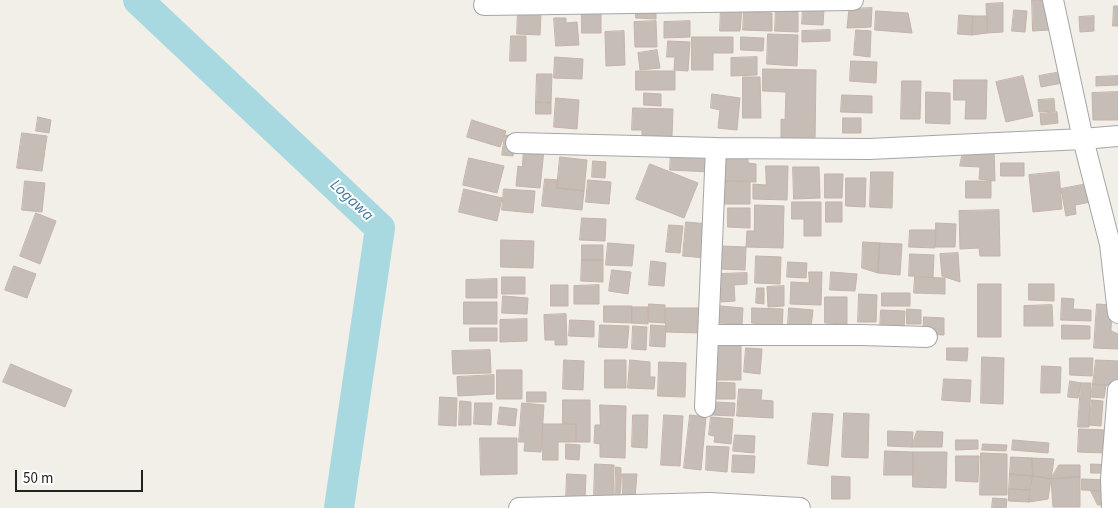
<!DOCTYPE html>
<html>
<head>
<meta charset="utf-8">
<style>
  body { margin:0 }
  #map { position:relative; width:1118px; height:508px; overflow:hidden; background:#f2eee8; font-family:"Source Sans 3",sans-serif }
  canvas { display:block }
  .scale { position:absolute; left:15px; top:470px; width:128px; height:22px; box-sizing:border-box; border:2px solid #222; border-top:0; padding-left:6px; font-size:15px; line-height:18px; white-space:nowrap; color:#222; -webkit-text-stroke:4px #fff; paint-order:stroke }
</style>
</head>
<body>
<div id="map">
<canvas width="1118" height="508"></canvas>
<div class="scale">50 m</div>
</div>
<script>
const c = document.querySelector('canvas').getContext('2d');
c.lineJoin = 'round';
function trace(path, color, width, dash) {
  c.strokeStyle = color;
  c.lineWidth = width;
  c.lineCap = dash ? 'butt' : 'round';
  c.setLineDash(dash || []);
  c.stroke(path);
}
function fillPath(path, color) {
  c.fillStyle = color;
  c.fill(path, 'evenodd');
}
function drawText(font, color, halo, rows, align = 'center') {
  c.font = font + ' "Source Sans 3",sans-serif';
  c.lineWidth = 4;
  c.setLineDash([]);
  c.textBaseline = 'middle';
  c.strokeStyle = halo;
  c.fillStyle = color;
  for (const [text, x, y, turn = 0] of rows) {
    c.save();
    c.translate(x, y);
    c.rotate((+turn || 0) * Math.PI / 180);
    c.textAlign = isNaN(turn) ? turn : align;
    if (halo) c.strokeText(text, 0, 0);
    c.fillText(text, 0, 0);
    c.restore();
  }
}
trace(new Path2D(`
  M138,0l242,228 -41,280`), '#a8d9e0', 30);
const building = new Path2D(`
  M1032,0h16l2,30 -17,1z
  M1003,3v29l-16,1 -1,-29z
  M1114,6h4v20h-5z
  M721,7l21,1 -2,23h-20z
  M776,8l22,1v23l-23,-1z
  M872,8l-1,19 -24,1 2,-19z
  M582,9h19v24h-19z
  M803,9h21l-1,16 -21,-1z
  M518,10l23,1 -1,24 -23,-1z
  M636,10l20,1v8l-20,-1z
  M1014,10l13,1 -2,21 -13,-1z
  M876,11l32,2 4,20 -37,-3z
  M744,12l28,1v18l-29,-1z
  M959,15l14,1 -1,19 -14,-1z
  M973,16h14v17l-15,2z
  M1094,16v15l-14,1 -1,-15z
  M554,18h12v5l11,-1 2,23 -23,1z
  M656,21l1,26h-22l-1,-25z
  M690,21v16l-26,1v-16z
  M830,30v11l-28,1v-11z
  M856,30l15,1 -1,26 -16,-2z
  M624,31l1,34 -19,1 -1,-34z
  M768,34l30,1 -1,31 -30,-2z
  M511,36h15v25h-16z
  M692,37h41v16h-20v17h-21z
  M741,37l23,1 -1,13 -22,-1z
  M668,41l22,1 -2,29 -14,-1 1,-13h-8z
  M657,50l3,18 -20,2 -2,-17z
  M555,57l28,2 -1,20 -28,-1z
  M757,57v18l-26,1v-18z
  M851,61l26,1 -1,21 -26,-2z
  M763,69l53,1 -1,74 -34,-1v-24l4,1 1,-28 -23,-1z
  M636,71h39v19h-39z
  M1066,71l2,11 -27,5 -2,-11z
  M537,74h15l-1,29 -15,-1z
  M1023,76l10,40 -27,6 -10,-40z
  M1118,76v9l-22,1v-9z
  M743,77h17l1,41h-18z
  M954,80h33l-1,39h-21l1,-19h-12z
  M902,81h19l-1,38h-19z
  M926,92l24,1v31l-24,-1z
  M1118,92v28h-25l-1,-27z
  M644,93l17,1v12l-17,-1z
  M712,94l28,4 -3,32 -19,-2 2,-18 -9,-2z
  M842,95l30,1v17l-31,-1z
  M556,98l23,2 -2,29 -23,-2z
  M1054,99l1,12 -16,1 -1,-12z
  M536,102l15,1v11h-15z
  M633,108l40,1 -1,27 -30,-1v-5h-10z
  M1057,112l1,11 -17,2 -1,-11z
  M38,117l13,3 -2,13 -13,-2z
  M843,118h18v15h-18z
  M472,120l34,11 -6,16 -33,-10z
  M22,133l25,3 -5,35 -25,-3z
  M505,135l11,1 -3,20 -11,-1z
  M964,147l30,1 1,33 -16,-2 1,-12 -20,-1z
  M524,149l20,1 -4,38 -24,-2 2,-20 4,1z
  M671,150l41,3 -2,19 -40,-2z
  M726,154h22v9l8,1v18l-31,-1z
  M560,157l27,3 -3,31 -27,-3z
  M469,158l35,8 -7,27 -34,-8z
  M593,161l13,1 -1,16 -13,-1z
  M1001,163h23v13h-23z
  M650,164l48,19 -14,35 -48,-19z
  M766,166h22l-1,34 -34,-1v-15l13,1z
  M793,167h26l1,31 -26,1z
  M871,172h22l-1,36 -22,-1z
  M1059,172l3,37 -29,3 -4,-37z
  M825,174h18l-1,24h-17z
  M846,178h20l-1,29 -19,-1z
  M545,179l13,1 -1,8 27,3 -2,19 -40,-4z
  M588,180l23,2 -2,22 -23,-2z
  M25,181l20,2 -3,29 -20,-2z
  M725,181h25v23h-25z
  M966,181h25v17h-25z
  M1092,183l4,18 -21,4 1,9 -10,2 -5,-27z
  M464,189l38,9 -5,23 -38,-9z
  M504,189l31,2 -2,22 -31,-3z
  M792,202h29v34h-17v-17h-12z
  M826,202h16v20h-16z
  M755,205l29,1 -1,42 -37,-1 1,-16h7z
  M728,208h22v20l-22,-1z
  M999,210l1,46h-20l-1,-8 -19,1 -1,-38z
  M36,213l20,8 -16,43 -20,-8z
  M582,218l24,1 -1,22 -25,-1z
  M686,222l23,2 -3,34 -23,-2z
  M936,223l20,1 -1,23h-19z
  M669,225l14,1 -3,27 -14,-1z
  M910,230h26l-1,18 -26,-1z
  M501,240l33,1 -1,27 -32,-1z
  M863,242l17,1 -2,30 -16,-5z
  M608,243l26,2 -2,21 -26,-1z
  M880,243l22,1 -2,31 -22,-2z
  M582,245h21v15h-21z
  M721,246l25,1 -1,23 -25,-1z
  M958,253l2,29 -18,-6 -2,-22z
  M910,254l24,1 -1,22 -24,-1z
  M756,256l25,1 -1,27 -25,-1z
  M582,260h21v22l-22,-1z
  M651,261l15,2 -2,23 -15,-1z
  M788,262l19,1 -1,15 -19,-1z
  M14,266l22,8 -9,24 -22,-8z
  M612,270l19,2 -3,22 -19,-3z
  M809,272h13l-1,33 -31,-1 1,-22 18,1z
  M831,272l26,2 -2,17 -25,-1z
  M747,273v11l-13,1 1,16 -14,1 -1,-28z
  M502,277h23v17h-23z
  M915,277l30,1v16l-31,-1z
  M497,279v19h-31v-18z
  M978,284h23v53h-23z
  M1029,284h25v17l-25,-1z
  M551,285h17v21h-17z
  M599,285v19h-25v-18z
  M784,286v20l-16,1 -1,-20z
  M757,288h7v16l-8,-1z
  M882,293h28v13h-28z
  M859,294l18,1 -1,27h-18z
  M503,296l25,2 -1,16 -25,-1z
  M825,297h22v27l-22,-1z
  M1062,298l12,1 -1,10 18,1v11l-30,-1z
  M464,302h33v22h-33z
  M649,304l16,1v18l-16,-1z
  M1097,304l15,1 -1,26 7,3v15l-24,-1z
  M1052,305l1,21h-29v-20z
  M604,306h28v17l-28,-1z
  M720,306l23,2 -1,16 -24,-1z
  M632,307h16v17l-16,-1z
  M666,308h34v25l-34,-1z
  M752,308l31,1 -1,24 -22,-1v-8l-8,-1z
  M789,308l24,2 -2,17 -23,-2z
  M907,309l14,1v14h-14z
  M881,310l24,1 -1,18 -24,-1z
  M566,314l1,31h-12v-5h-10l-1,-25z
  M924,317l20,1v17l-21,-1z
  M527,319v22l-27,1v-22z
  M570,320l24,1v16l-25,-1z
  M600,325l29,1 -2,22 -28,-1z
  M651,325l15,1 -1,21 -15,-1z
  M1062,325l28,1v13h-28z
  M633,326l14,1 -1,23 -14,-1z
  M470,328h27v13h-27z
  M712,339h29v41h-30z
  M746,348l16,1 -2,25 -16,-2z
  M947,348h21l-1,13 -20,-1z
  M490,350l1,23 -38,1 -1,-23z
  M982,357l22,1 -1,46 -22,-1z
  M1070,358h23l-1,18 -22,-1z
  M564,360l20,1 -1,29 -20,-1z
  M605,360h21v28h-21z
  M630,360l20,2v15h5l-1,12 -26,-1z
  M1096,360l22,1 -1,25 -24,-2z
  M659,362l27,1 -1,34 -27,-1z
  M11,364l61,26 -7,17 -62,-25z
  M1042,366l19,1 -1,26h-19z
  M497,370h25v29h-25z
  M494,375v19l-36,2 -1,-19z
  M944,379l27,1 -1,22 -28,-2z
  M1070,381l11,2 -3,15 -10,-1z
  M712,382l23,1v16h-24z
  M1081,383h10l-2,44h-11z
  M1093,384l13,1 -2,13 -13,-1z
  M739,389l23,1 -1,10 12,1v17l-36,-2z
  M527,392h19v10h-19z
  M440,397l17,1 -1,28 -17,-1z
  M563,400h27v42h-14v-18h-13z
  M1092,400l11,1 -2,25 -12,-1z
  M460,401l11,1v23h-12z
  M713,402l22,1 -1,13 -22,-1z
  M475,403h17l-1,22 -17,-1z
  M522,403l22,2 -3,47 -17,-1 1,-9h-6z
  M600,405l26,1 -1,52 -25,-1v-13l-6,-1 1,-18h5z
  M500,407l17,2 -2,17 -17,-2z
  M813,413l20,1 -5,52 -20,-2z
  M844,413l25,1 -1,44 -26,-1z
  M633,415h15l-1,33 -15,-1z
  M664,415l19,1 -3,50 -19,-1z
  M690,415l16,2 -5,53 -17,-2z
  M711,417l22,2 -2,25 -17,-2 1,-6 -6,-1z
  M543,424h33v18h-18v18h-15z
  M1079,429l28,1 -1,23 -28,-1z
  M888,431l25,1 -1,15 -24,-1z
  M917,431l26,1 -1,15h-30z
  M735,435l20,1 -1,17 -21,-2z
  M480,438h37v36l-36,1z
  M956,440h22v9l-22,1z
  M1013,440l36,3 -1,10 -36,-3z
  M566,444l14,1 -1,15 -13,-1z
  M983,444l24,1 -1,6 -24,-1z
  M707,446l22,1 -2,25 -21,-2z
  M885,451l28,1v23h-29z
  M913,452h34l-1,36 -33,-1z
  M981,453l26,1v41h-27z
  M733,455l22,1 -1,17 -22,-1z
  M956,456h23l-1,26 -22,-1z
  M1011,457l21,1 1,18 -23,-2z
  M1032,458l22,1 -3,20 -18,-3z
  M595,464l19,1 -1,34 -19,-1z
  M1091,464l19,1v8h-19z
  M1059,465h21v12l-29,2z
  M616,467l5,1 -1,30h-5z
  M567,474l19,1 -1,25h-19z
  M622,474h15l-2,23 -12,-1z
  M1010,474l23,2 -3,14 -21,-1z
  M832,476l18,1v22h-18z
  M1033,476l18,3 -3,20 -19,3z
  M1080,477v30h-27l-2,-28z
  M1082,479l25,1v11l-25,-1z
  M1009,489l21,1 -1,12 -20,-1z
  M1091,491h18l-2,14h-9z
  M993,498l14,1 -1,9h-14z`);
fillPath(building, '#c7bdb7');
trace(building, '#c4b3aa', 1);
const minor = new Path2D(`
  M1053,0l30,139 27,105 8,69
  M484,5l369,-5
  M516,143l200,5 153,1 214,-10 35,-3
  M708,335h154l65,2
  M705,407l11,-259
  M519,508l191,-5 90,5
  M1112,508l-1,-29 7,-89`);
trace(minor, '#a6a6a6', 22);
trace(minor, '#fff', 20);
drawText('italic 16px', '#42789c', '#fff', [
  ["Logawa",351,201,43]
]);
</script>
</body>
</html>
